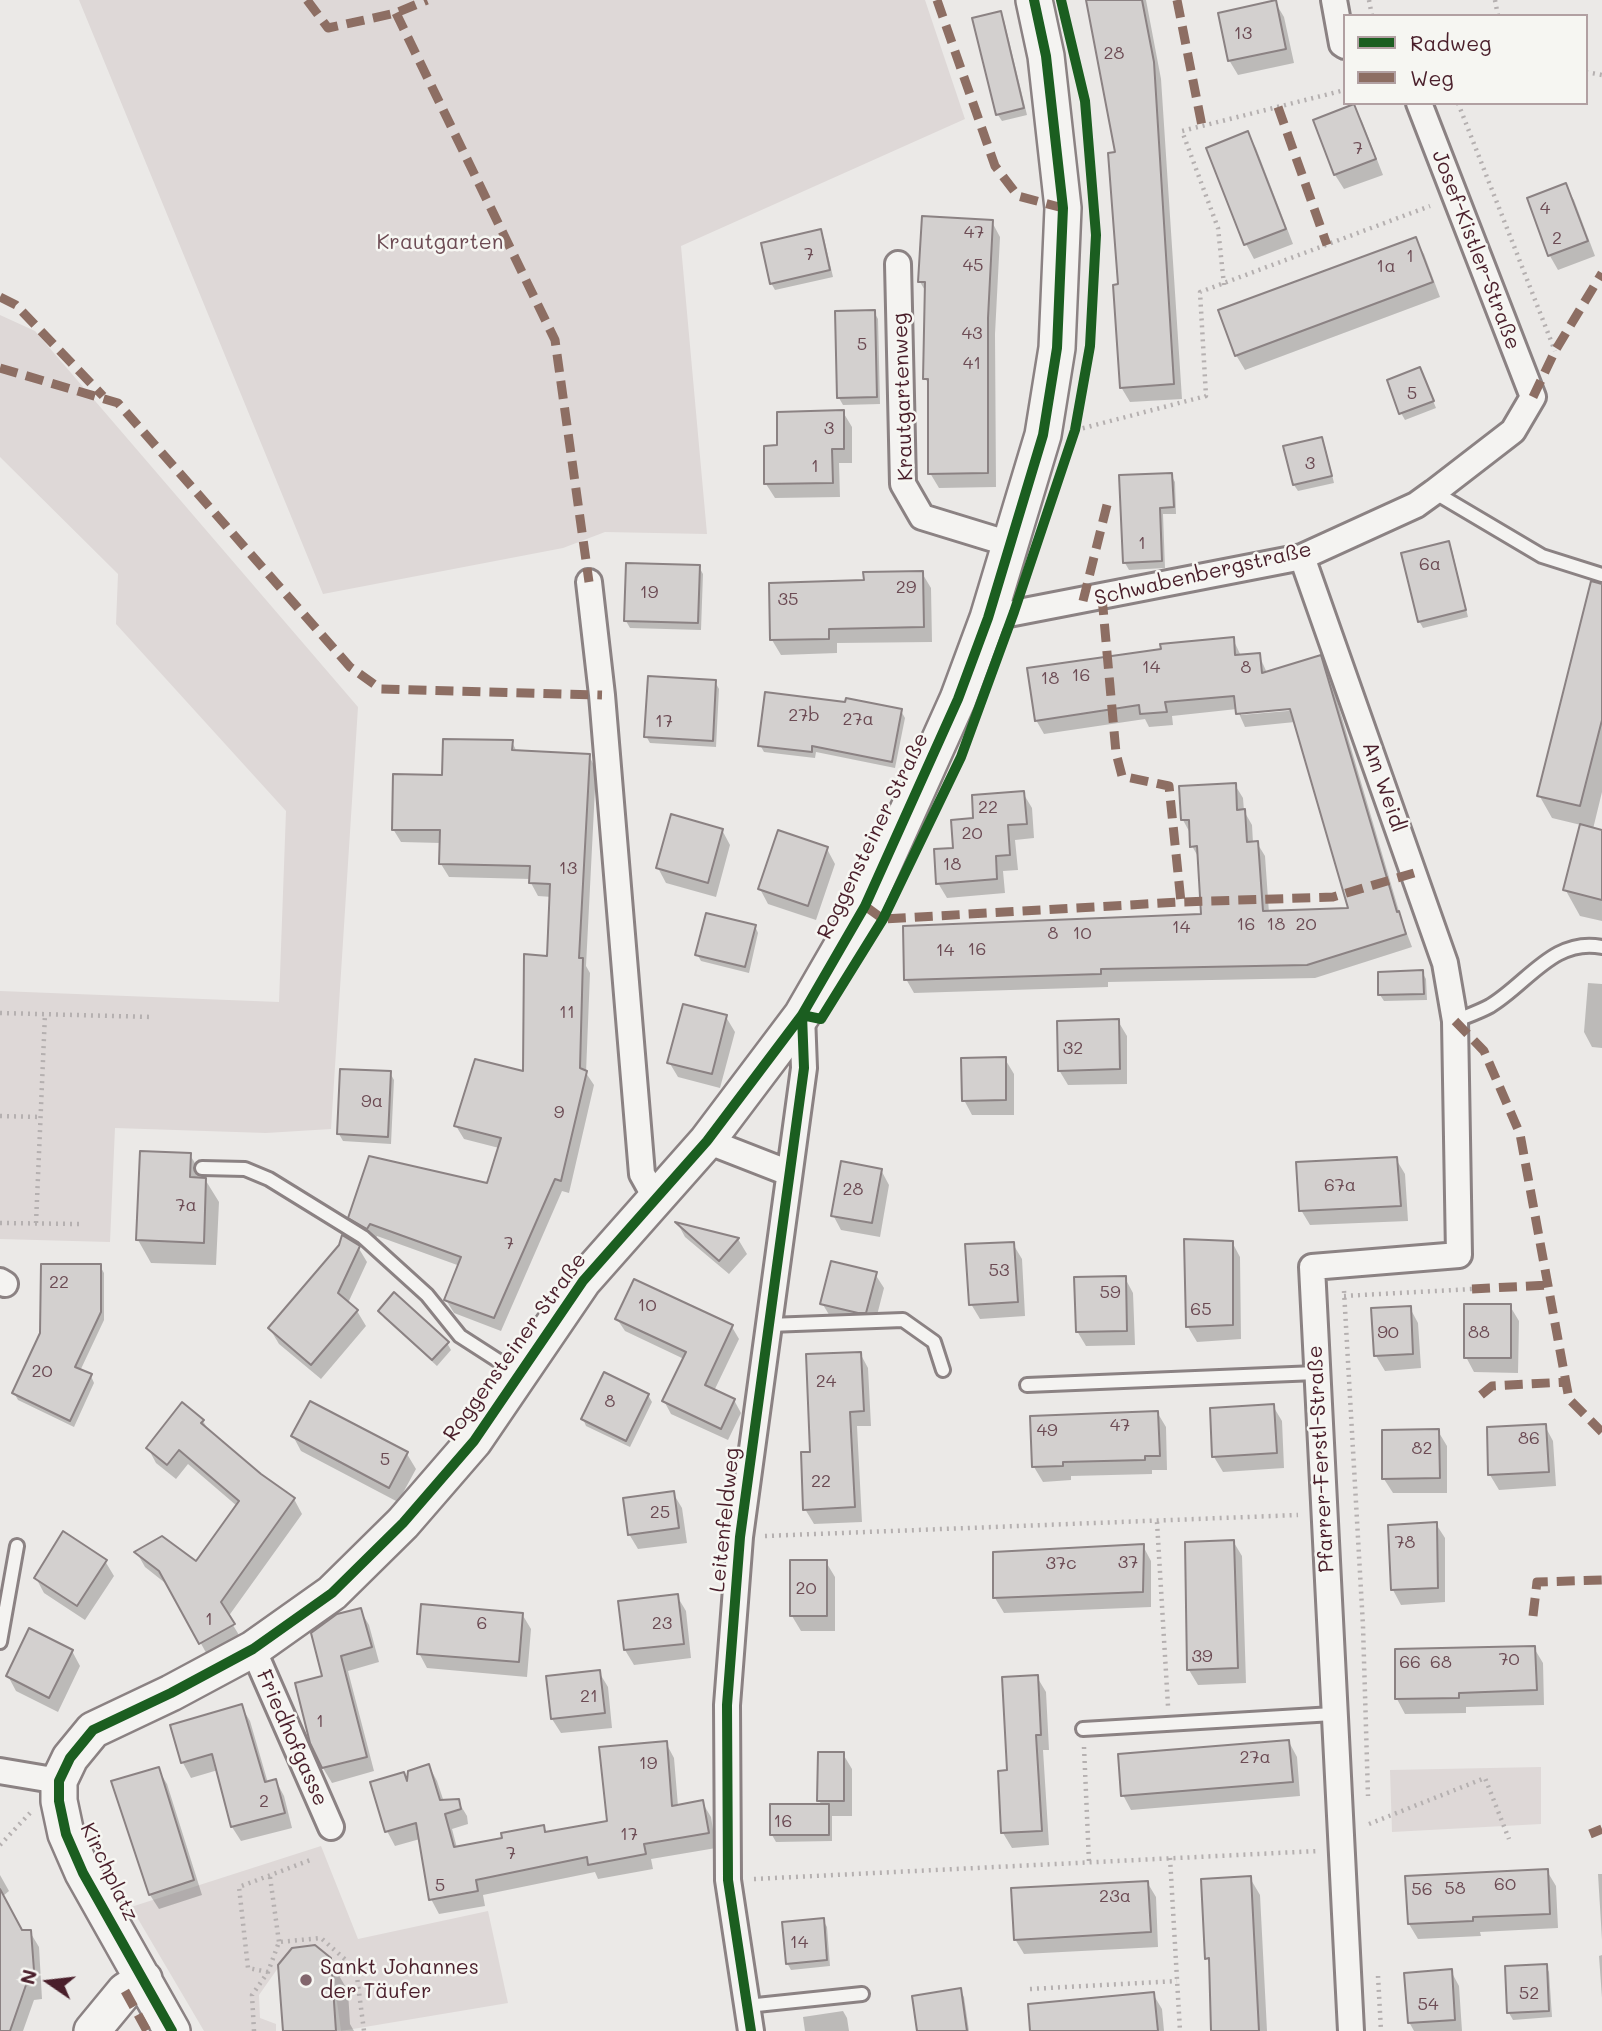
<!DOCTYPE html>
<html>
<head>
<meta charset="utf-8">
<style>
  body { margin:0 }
  #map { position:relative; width:1602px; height:2031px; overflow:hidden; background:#ebe9e7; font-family:Mali,sans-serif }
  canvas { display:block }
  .legend { position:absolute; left:1343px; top:14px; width:245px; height:91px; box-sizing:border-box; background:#f6f6f2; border:2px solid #b1a0a2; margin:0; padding:9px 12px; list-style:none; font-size:21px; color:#4a1f2b }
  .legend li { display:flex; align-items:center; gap:14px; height:35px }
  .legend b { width:35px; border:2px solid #b1a0a2 }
  .north { position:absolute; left:14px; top:1947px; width:70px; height:70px; -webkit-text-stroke:5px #f6f6f2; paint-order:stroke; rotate:284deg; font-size:19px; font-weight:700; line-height:28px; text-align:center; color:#4a1f2b }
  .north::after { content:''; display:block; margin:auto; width:24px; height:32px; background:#4a1f2b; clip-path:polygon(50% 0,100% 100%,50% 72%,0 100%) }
</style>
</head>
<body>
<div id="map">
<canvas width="1602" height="2031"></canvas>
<ul class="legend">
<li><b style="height:9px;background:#1b5e20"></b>Radweg</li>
<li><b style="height:9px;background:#8d6e63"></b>Weg</li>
</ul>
<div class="north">N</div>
</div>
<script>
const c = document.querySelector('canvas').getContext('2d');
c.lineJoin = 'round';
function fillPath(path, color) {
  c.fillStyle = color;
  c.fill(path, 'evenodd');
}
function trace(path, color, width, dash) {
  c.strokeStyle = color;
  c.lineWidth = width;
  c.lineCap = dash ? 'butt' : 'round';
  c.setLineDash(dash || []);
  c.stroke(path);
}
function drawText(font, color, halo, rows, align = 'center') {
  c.font = font + ' Mali,sans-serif';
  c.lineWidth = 5;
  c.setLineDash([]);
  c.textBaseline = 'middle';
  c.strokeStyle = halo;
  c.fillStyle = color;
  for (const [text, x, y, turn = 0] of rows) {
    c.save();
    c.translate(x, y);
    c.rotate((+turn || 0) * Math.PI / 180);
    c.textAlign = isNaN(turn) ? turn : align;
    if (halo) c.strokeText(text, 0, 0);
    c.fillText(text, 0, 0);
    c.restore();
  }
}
fillPath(new Path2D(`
  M79,0h846l40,119 -284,127 26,288 -102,-2 -42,16 -240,46z
  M0,315l35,16 323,376 -27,422 -65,4 -151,-5 -5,114 -110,-3v-248l279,11 7,-191 -170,-187 2,-50 -118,-117z
  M1541,1767v57l-149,8 -2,-62z
  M321,1846l37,93 130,-28 20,92 -167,28 -10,-72 -16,-14 -23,3 -33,47 1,23 16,6v7h-72l-73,-124z`), '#ded8d7');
fillPath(new Path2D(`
  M1088,0h58l15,79 21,320 -52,3 -9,-15 -4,-233z
  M1275,2l9,15 10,46 -56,12 -9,-15z
  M1000,13l4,7 23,95 -25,6 -4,-6 -24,-96z
  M1353,106l9,15 21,54 -39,14 -9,-14 -20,-54z
  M1248,133l8,15 37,96 -39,15 -8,-15 -37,-95z
  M1565,185l9,15 21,56 -37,14 -8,-14 -21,-57z
  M992,222l8,15 -5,97 1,153 -57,1 -9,-15v-86l-5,-9 1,-86 -6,-10z
  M820,231l4,7 9,39 -58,13 -4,-7z
  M1415,239l9,15 16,43 -195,73 -9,-15z
  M874,312l4,7 2,85 -37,1 -4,-7z
  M1420,369l16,39 -31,12 -4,-7z
  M843,412l9,15v36h-13l1,34 -65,1 -9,-14 13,-37z
  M1322,439l3,7 9,37 -36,8 -4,-6z
  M1171,475l4,7 1,32h-13l2,54 -36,2 -4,-7z
  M1448,543l4,7 16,67 -45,11 -4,-7z
  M699,567l4,7 -2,56 -71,-2 -4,-7z
  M922,573l9,15 1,54 -95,1v10l-56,2 -9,-15 -1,-55 94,-3z
  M1602,611v181l-9,37 9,3v89l-22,-5 -15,-27 16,-64 -29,-7 -13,-23z
  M1233,639l8,17 18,-1 8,18 53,-16 8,13 73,248 11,29 -97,31 -207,4v5l-194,6 -8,-14 297,-64 -3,-55 -8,-14 -2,-13 -7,-13 52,-35 8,13 1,13 8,14 1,18h4l8,13 4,57 81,-3 -55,-188 -50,5 -8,-18 -65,7 1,9 -24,2 -4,-8 -101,15 -8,-14zM1298,707l1,3 -58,5v-3z
  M715,682l4,7 -3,58 -66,-4 -4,-7z
  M901,711l4,7 -10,50 -79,-16 -1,6 -51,-6 -4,-7z
  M512,742l5,10 72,4 7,13 -10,197 4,7 -4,100 8,12 -25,108 -7,-2 -61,140 -47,-18 -8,-13 14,-34 -83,-30 -2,5 -17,-10 -8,-14 139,-32 10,-37 -35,-9 -8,-13 69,-53 24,-116 3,-60 -14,-1 -7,-13v-4l-82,-2 -8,-13v-21l-40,-1 -8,-13 51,-52z
  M1023,793l9,15 2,30 -19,2 3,30 -15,1 2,22 -58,5 -9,-15 17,-34 20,-29z
  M722,830l8,15 -14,52 -50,-14 -8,-15z
  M827,849l8,15 -19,56 -48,-16 -8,-15z
  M755,926l3,7 -9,40 -48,-12 -4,-7z
  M1422,972l4,7 1,21 -43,1 -4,-6z
  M1588,983l14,1v64l-10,-1 -8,-15z
  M726,1017l9,15 -15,56 -42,-11 -9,-15z
  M1118,1021l9,15v48l-59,1 -9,-15z
  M1005,1059l9,15v41h-42l-8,-15z
  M390,1073l4,7 -3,64 -48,-3 -4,-7z
  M190,1155l29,47 -3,63 -65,-2 -13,-23z
  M1396,1159l9,15 3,47 -98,4 -9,-15z
  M881,1170l8,15 -9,52 -39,-7 -8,-15z
  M678,1224l60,15 9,15 -18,20 -44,-37z
  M1232,1242l8,15 1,82 -44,3 -9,-15z
  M1013,1244l9,15 3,57 -45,3 -9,-15z
  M358,1247l9,15 -19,41 9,8 9,15 -45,53 -42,-35 -9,-15z
  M100,1266l4,7v47l-24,51 11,5 3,7 -20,44 -56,-27 -4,-7z
  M875,1274l9,14 -10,39 -43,-9 -9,-15z
  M1125,1278l8,15 2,52 -49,1 -9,-15z
  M1510,1306l9,15 -1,52 -44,-1 -8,-15z
  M1410,1308l8,15 3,45 -36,3 -9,-15z
  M380,1311l67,32 4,7 -14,16 -53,-48z
  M617,1319l115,8 7,12 -25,52 20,9 7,13 -13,27 -57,-26 -7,-13 20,-42 -59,-28z
  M860,1353l8,15 3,58h-14l5,96 -48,2 -9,-15 7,-55z
  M648,1395l4,7 -22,45 -44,-21 -3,-7z
  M1273,1406l9,15 2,47 -61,4 -9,-15z
  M1157,1412l9,15 1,43h-15v4l-81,2v4l-28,2 -9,-15 -2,-49z
  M203,1421l6,10 51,44 34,24 8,15 -74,103 14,23 -33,18 -40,-72 -24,-19 -8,-14 59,11 41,-58 -49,-42 -12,15 -20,-16 -8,-15z
  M1545,1426l8,15 3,45 -57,4 -9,-15z
  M1438,1431l9,15v47h-54l-9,-14z
  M293,1436l114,18 9,15 -18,33 -97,-51z
  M673,1493l9,15 5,35 -49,6 -9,-15z
  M1436,1524l9,14v64l-44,3 -8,-15z
  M1233,1541l9,15 4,127 -48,2 -9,-15z
  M1143,1546l8,15v46l-147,6 -9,-15z
  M105,1561l9,15 -29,44 -41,-27 -8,-15z
  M826,1562l9,15v54h-34l-9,-15z
  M677,1596l9,15 5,47 -57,7 -9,-15z
  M360,1610l9,15 10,37 -31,9 26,100 -42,12 -9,-15 1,-91z
  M522,1614l9,15 -4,48 -100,-9 -8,-15z
  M1534,1648l9,15 1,42 -78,2v6l-61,1 -8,-15z
  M72,1651l8,15 -22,46 -42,-21 -8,-15z
  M599,1672l9,15 4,41 -51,5 -9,-14z
  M1037,1677l9,15 3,58h-6l6,95 -37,3 -9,-15 -3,-60 9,-1z
  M241,1706l9,15 18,62 8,-2 8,15 8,32 -51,13 -9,-14 -14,-57 -27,8 -8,-15 -11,-37z
  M1289,1742l8,15 3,39 -169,14 -8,-15z
  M666,1743l8,15 4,48 24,-4 9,15 5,31 -65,11 2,10 -55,10 -3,-7 -112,23 2,11 -46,8 -8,-15 -11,-60 -25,7 -8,-15 16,-57 5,8 21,-16 8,15 7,21 14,-1 9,15 1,8 -16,5 5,19 47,-8 39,-14 4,7 61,-11z
  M843,1754l9,15v47h-20v25l-56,1 -4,-7 50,-30 -3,-4z
  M158,1769l9,15 35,111 -43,14 -9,-14 -37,-113z
  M1547,1871l9,15 2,42 -78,4 1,4 -63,3 -9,-15 -2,-46z
  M1598,1874h4v66z
  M0,1875l9,16 -6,5 19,36h8l9,15 3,52 -8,1 -11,31h-23z
  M1250,1878l10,17 7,136h-55l-1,-66 -4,-7z
  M1147,1882l9,15 2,50 -134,7 -9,-15z
  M823,1920l4,7 3,39 -39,4 -4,-7z
  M1602,1955v43l-3,-42z
  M330,1960l18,31 2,33 4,7h-70z
  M1546,1966l3,6 3,45 -39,3 -4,-7 -2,-45z
  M1451,1971l8,15 3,45h-48l-5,-9z
  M960,1990l4,7 5,34h-50z
  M1153,1994l9,15 2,22h-132z
  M843,2011l4,7 2,13h-44l-2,-14z`), '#0003');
const building = new Path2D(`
  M1086,0h56l12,62 20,322 -54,4 -7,-103 5,-1 -10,-131 7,-1z
  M1276,0l10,49 -58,12 -10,-48z
  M1001,11l23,97 -28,7 -24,-97z
  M1354,104l22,55 -42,16 -21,-55z
  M1248,131l38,98 -42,16 -38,-97z
  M1566,183l22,58 -40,15 -21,-58z
  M922,216l71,4 -5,98v155l-60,1v-95h-5l2,-97h-7z
  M821,229l9,41 -60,14 -9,-41z
  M1416,237l17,45 -198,74 -17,-46z
  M875,310l2,87 -40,1 -2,-87z
  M1420,367l14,34 -35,13 -12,-34z
  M844,410v39h-12l1,34 -69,1v-38l13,-1v-33z
  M1322,437l10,39 -39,9 -10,-39z
  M1172,473l2,34 -14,1 2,53 -39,2 -4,-88z
  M1449,541l17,69 -48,12 -17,-69z
  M626,563l74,2 -2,58 -74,-2z
  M923,571l1,56 -95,2v10l-59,1 -1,-57 95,-3 -1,-8z
  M1591,581l11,3v136l-22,86 -43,-10z
  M1234,637l1,18 25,-2 2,20 59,-18 76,257 2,-1 7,23 -99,31 -206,4v5l-197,6 -1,-54 298,-12 -4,-68 -7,1 -1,-27h-8l-2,-34 57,-3 1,27 8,-1 2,33 11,-1 5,70 85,-3 -58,-199 -54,5 -2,-18 -69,6 2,10 -27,2 -1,-9 -104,16 -8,-53 134,-19 -1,-5z
  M648,676l68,4 -3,61 -69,-4z
  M765,692l80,10 1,-4 56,11 -10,53 -80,-16v6l-54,-6z
  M443,739l70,1 -1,10 78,4 -11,204h4l-3,110 7,3 -26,110 -6,-2 -61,139 -50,-18 17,-43 -91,-33 -3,5 -19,-11 21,-62 118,27 14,-45 -47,-12 21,-67 48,12 1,-117 23,2 3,-72 -21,-1 1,-17 -91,-2 1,-34h-48l1,-56 49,1z
  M1024,791l3,33 -19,1 2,30 -14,1 1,23 -61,5 -2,-35 19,-1 -2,-28 22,-2 -1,-23z
  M671,814l52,15 -15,54 -52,-15z
  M1580,824l22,6v70l-39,-10z
  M778,830l50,17 -20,59 -50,-17z
  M706,913l50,12 -11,42 -50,-12z
  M1423,970l1,24 -46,1v-23z
  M683,1004l44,11 -15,59 -45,-11z
  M1119,1019l1,50 -62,2 -1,-50z
  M1006,1057v43l-44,1 -1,-43z
  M340,1069l51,2 -3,66 -51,-3z
  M140,1151l51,2 -1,24 16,1 -2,65 -68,-3z
  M1397,1157l4,49 -102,5 -3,-49z
  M841,1161l41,8 -10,54 -41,-7z
  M675,1222l64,16 -20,23z
  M342,1235l18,11 -22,47 20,17 -47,55 -43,-37 71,-83z
  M1184,1239l49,2v84l-47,2z
  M1014,1242l4,60 -49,3 -4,-61z
  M831,1261l46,11 -11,41h-8l-38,-9z
  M41,1264h60v48l-26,55 17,7 -22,47 -58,-28 28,-60z
  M1126,1276l1,55 -51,1 -2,-55z
  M634,1279l99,46 -28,60 30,14 -14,30 -59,-28 24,-49 -71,-33z
  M394,1292l55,50 -17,18 -54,-49z
  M1464,1304h47v54h-47z
  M1411,1306l2,48 -39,2 -3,-48z
  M861,1352l3,59 -14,1 5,95 -52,3 -2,-58h9l-4,-98z
  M604,1372l45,22 -23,47 -45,-22z
  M310,1401l98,51 -19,36 -98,-52z
  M182,1402l22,18 -3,3 60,51 34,24 -74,104 14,22 -36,20 -40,-73 -25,-19 28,-16 34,25 43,-60 -60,-51 -12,15 -21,-17z
  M1274,1404l3,49 -65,4 -2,-49z
  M1158,1411l2,45h-15v4l-82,2v4l-31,1 -2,-51z
  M1546,1424l3,48 -61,3 -1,-48z
  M1439,1429l1,49 -58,1v-49z
  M674,1491l5,37 -51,7 -5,-37z
  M1437,1522l1,66 -47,2 -3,-65z
  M63,1531l44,29 -30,46 -43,-28z
  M1234,1540l4,128 -51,2 -2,-128z
  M1144,1544l-1,48 -150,6v-46z
  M790,1560h37v56h-37z
  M678,1594l6,50 -60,6 -6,-49z
  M421,1604l102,9 -4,49 -102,-8z
  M361,1608l11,39 -31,9 26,101 -45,11 -12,-25 -15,-60 27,-7 -11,-43 26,-19z
  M29,1628l44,22 -24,48 -43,-22z
  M1535,1646l2,44 -78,3v5l-64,1v-50z
  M600,1670l5,43 -54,6 -5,-43z
  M1038,1675l3,60h-5l6,96 -41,2 -3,-62 9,-1 -5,-93z
  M242,1704l23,78 11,-3 9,34 -54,14 -19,-73 -31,9 -11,-38z
  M1289,1740l4,42 -172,14 -3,-42z
  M667,1741l5,65 31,-6 6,33 -65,11 2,10 -58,11 -1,-8 -111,23 2,11 -49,9 -13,-77 -31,9 -15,-50 34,-10 3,9 1,-10 21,-7 11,36 19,-1 2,10 -16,5 9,33 48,-9 -1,-5 43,-8 1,7 62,-11 -8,-74z
  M818,1752h26v49h-27z
  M159,1767l35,113 -45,15 -38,-114z
  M770,1804h59v31h-59z
  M1548,1869l2,45 -77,3v4l-65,3 -3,-48z
  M1251,1876l8,155h-48l-2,-73 -4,1 -4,-80z
  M1148,1881l3,51 -137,8 -3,-52z
  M0,1889l22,41h9l4,54 -9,1 -16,46h-10z
  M824,1918l3,42 -41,4 -4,-42z
  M315,1945l16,13 5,73h-53l-5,-66 14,-17z
  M1547,1964l2,47 -42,2 -2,-47z
  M1452,1969l3,51 -47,3 -4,-50z
  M961,1988l6,43h-50l-5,-35z
  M1154,1992l4,39h-128l-2,-27z`);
fillPath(building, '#d3d0cf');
trace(building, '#8b8283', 2);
const lane = new Path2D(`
  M1434,492l108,64 60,19
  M1455,1021c12,-5 24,-9 35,-15 37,-22 64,-69 112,-59
  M202,1168l43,1 24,10 94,58 64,58 33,41 59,38
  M769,1325l134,-5 31,22 9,28
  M1027,1385l289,-12
  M0,1642l17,-96
  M1083,1729l250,-15
  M747,2006l115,-12`);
const street = new Path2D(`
  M1334,0l8,44 3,2
  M898,264l5,220 19,33 88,27
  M1302,557l143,406 10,58 4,234 -147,12 39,764
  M589,582l13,113 40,479 14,25
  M988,618l314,-61 114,-52 18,-13 79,-61 20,-34 -114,-294
  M707,1141l82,32
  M0,1281l5,3
  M253,1649l78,178
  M0,1771l59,10
  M751,2031l-23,-151 -1,-175 13,-168 64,-469 -2,-53`);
const secondary = new Path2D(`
  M92,2031l33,-40 19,-12
  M172,2031l-89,-158 -17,-39 -7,-33v-20l11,-23 23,-28 78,-37 82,-44 79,-56 71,-70 71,-82 109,-160 124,-140 95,-126 63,-109 93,-207 30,-81 55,-183 14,-87 6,-140 -17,-152 -12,-56`);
trace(lane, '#8b8283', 18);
trace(street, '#8b8283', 30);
trace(secondary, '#8b8283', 40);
trace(new Path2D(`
  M1369,0l3,16
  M1495,0l3,16
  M1586,72l16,3
  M1458,103l97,248
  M1224,285l-6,-57 -36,-97 163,-41
  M1076,430l130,-34 -6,-104 230,-86
  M0,1013l152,4
  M0,1116l41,1
  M0,1223l79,1
  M36,1223l9,-209
  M1344,1291l19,335 5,170
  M1344,1296l128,-7
  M1157,1522l11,184
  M765,1536l533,-21
  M1084,1747l5,115
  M1369,1824l116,-46 24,61
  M0,1845l30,-32
  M1170,1858l10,173
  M270,1877l9,65
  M754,1879l564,-28
  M268,1972l-20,-4 -9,-81 74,-28
  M1378,1976l3,55
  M1030,1989l147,-8
  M254,2031l-2,-36 16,-23 11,-30 42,-4 35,31 8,62`), '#b5b0b0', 4.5, [2, 5]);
trace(lane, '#f4f3f1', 12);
trace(street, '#f4f3f1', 24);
trace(secondary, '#f4f3f1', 35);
trace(new Path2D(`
  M307,0l21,28 68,-15 31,-13
  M937,0l58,166 23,30 45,12
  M1177,0l25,126
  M396,13l159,327 34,242
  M1278,107l49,138
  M0,297l16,8 87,91
  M0,368l118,35 232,264 31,22 221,6
  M1533,397l22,-46 47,-78
  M1102,597l14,156 6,23 47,10 12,116
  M1083,601l26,-104
  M865,906l18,13 298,-17 152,-5 81,-24
  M1455,1021l29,30 36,83 49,265 33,33
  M1472,1289l76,-4
  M1481,1395l11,-9 74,-4
  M1533,1616l4,-34 65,-2
  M1590,1834l12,-5
  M125,1991l22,40`), '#8d6e63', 9, [18, 9]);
trace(new Path2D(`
  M802,1015l19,4 62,-100 78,-162 53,-145 61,-182 15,-84 6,-111 -11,-134 -24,-101
  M172,2031l-89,-158 -17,-39 -7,-33v-20l11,-23 23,-28 78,-37 82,-44 79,-56 71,-70 71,-82 109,-160 124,-140 95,-126 63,-109 93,-207 30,-81 55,-183 14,-87 6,-140 -17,-152 -12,-56
  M751,2031l-23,-151 -1,-175 13,-168 64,-469 -2,-53`), '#1b5e20', 10);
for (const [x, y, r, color] of [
  [306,1980,7,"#82666d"]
]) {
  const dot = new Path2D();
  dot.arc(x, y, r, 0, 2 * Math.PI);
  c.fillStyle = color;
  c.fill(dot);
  trace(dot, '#f6f6f2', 2.5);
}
drawText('18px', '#6c4b54', null, [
  ["13",1243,33],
  ["28",1114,53],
  ["7",1358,148],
  ["4",1545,208],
  ["47",974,232],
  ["2",1557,238],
  ["7",809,254],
  ["1",1410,256],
  ["45",973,265],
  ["1a",1386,266],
  ["43",972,333],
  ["5",862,344],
  ["41",972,363],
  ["5",1412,393],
  ["3",829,428],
  ["3",1310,463],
  ["1",815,466],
  ["1",1142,543],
  ["6a",1430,564],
  ["29",906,587],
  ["19",649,592],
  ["35",788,599],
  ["14",1151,667],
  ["8",1246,667],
  ["16",1081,675],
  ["18",1050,678],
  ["27b",804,715],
  ["27a",858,719],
  ["17",664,721],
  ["22",988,807],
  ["20",972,833],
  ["18",952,864],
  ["13",568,868],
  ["16",1246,924],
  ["18",1276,924],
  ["20",1306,924],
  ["14",1181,927],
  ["8",1053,933],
  ["10",1082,933],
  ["16",977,949],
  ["14",945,950],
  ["11",567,1012],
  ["32",1073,1048],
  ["9a",372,1101],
  ["9",559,1112],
  ["67a",1340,1185],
  ["28",853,1189],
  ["7a",186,1205],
  ["7",509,1243],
  ["53",999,1270],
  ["22",59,1282],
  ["59",1110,1292],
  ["10",647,1305],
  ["65",1201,1309],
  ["90",1388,1332],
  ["88",1479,1332],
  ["20",42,1371],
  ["24",826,1381],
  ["8",610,1401],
  ["47",1120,1425],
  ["49",1047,1430],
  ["86",1529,1438],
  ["82",1422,1448],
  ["5",385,1459],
  ["22",821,1481],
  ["25",660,1512],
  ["78",1405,1542],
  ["37",1128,1562],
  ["37c",1061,1563],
  ["20",806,1588],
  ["1",209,1619],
  ["6",482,1623],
  ["23",662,1623],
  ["39",1202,1656],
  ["70",1509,1659],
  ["66",1410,1662],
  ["68",1441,1662],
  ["21",589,1696],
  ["1",320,1721],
  ["27a",1255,1757],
  ["19",648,1763],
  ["2",264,1801],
  ["16",783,1821],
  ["17",629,1834],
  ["7",511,1853],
  ["60",1505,1884],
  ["5",440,1885],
  ["58",1455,1888],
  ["56",1422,1889],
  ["23a",1115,1896],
  ["14",799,1942],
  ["52",1529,1993],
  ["54",1428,2004]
]);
drawText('21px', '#6c4a53', '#f6f6f2', [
  ["Krautgarten",440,243]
]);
drawText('21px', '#4a1f2b', '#f6f6f2', [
  ["Josef-Kistler-Straße",1476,250,69],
  ["Krautgartenweg",903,397,-92],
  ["Schwabenbergstraße",1203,574,-13],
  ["Am Weidl",1384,787,71],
  ["Roggensteiner Straße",873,836,-64],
  ["Roggensteiner Straße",515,1347,-54],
  ["Pfarrer-Ferstl-Straße",1321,1459,-93],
  ["Leitenfeldweg",725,1520,-84],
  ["Friedhofgasse",292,1738,66],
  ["Kirchplatz",109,1872,64]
]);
drawText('21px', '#4a1f2b', '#f6f6f2', [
  ["Sankt Johannes",320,1968],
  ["der Täufer",320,1992]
], 'left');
</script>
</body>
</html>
